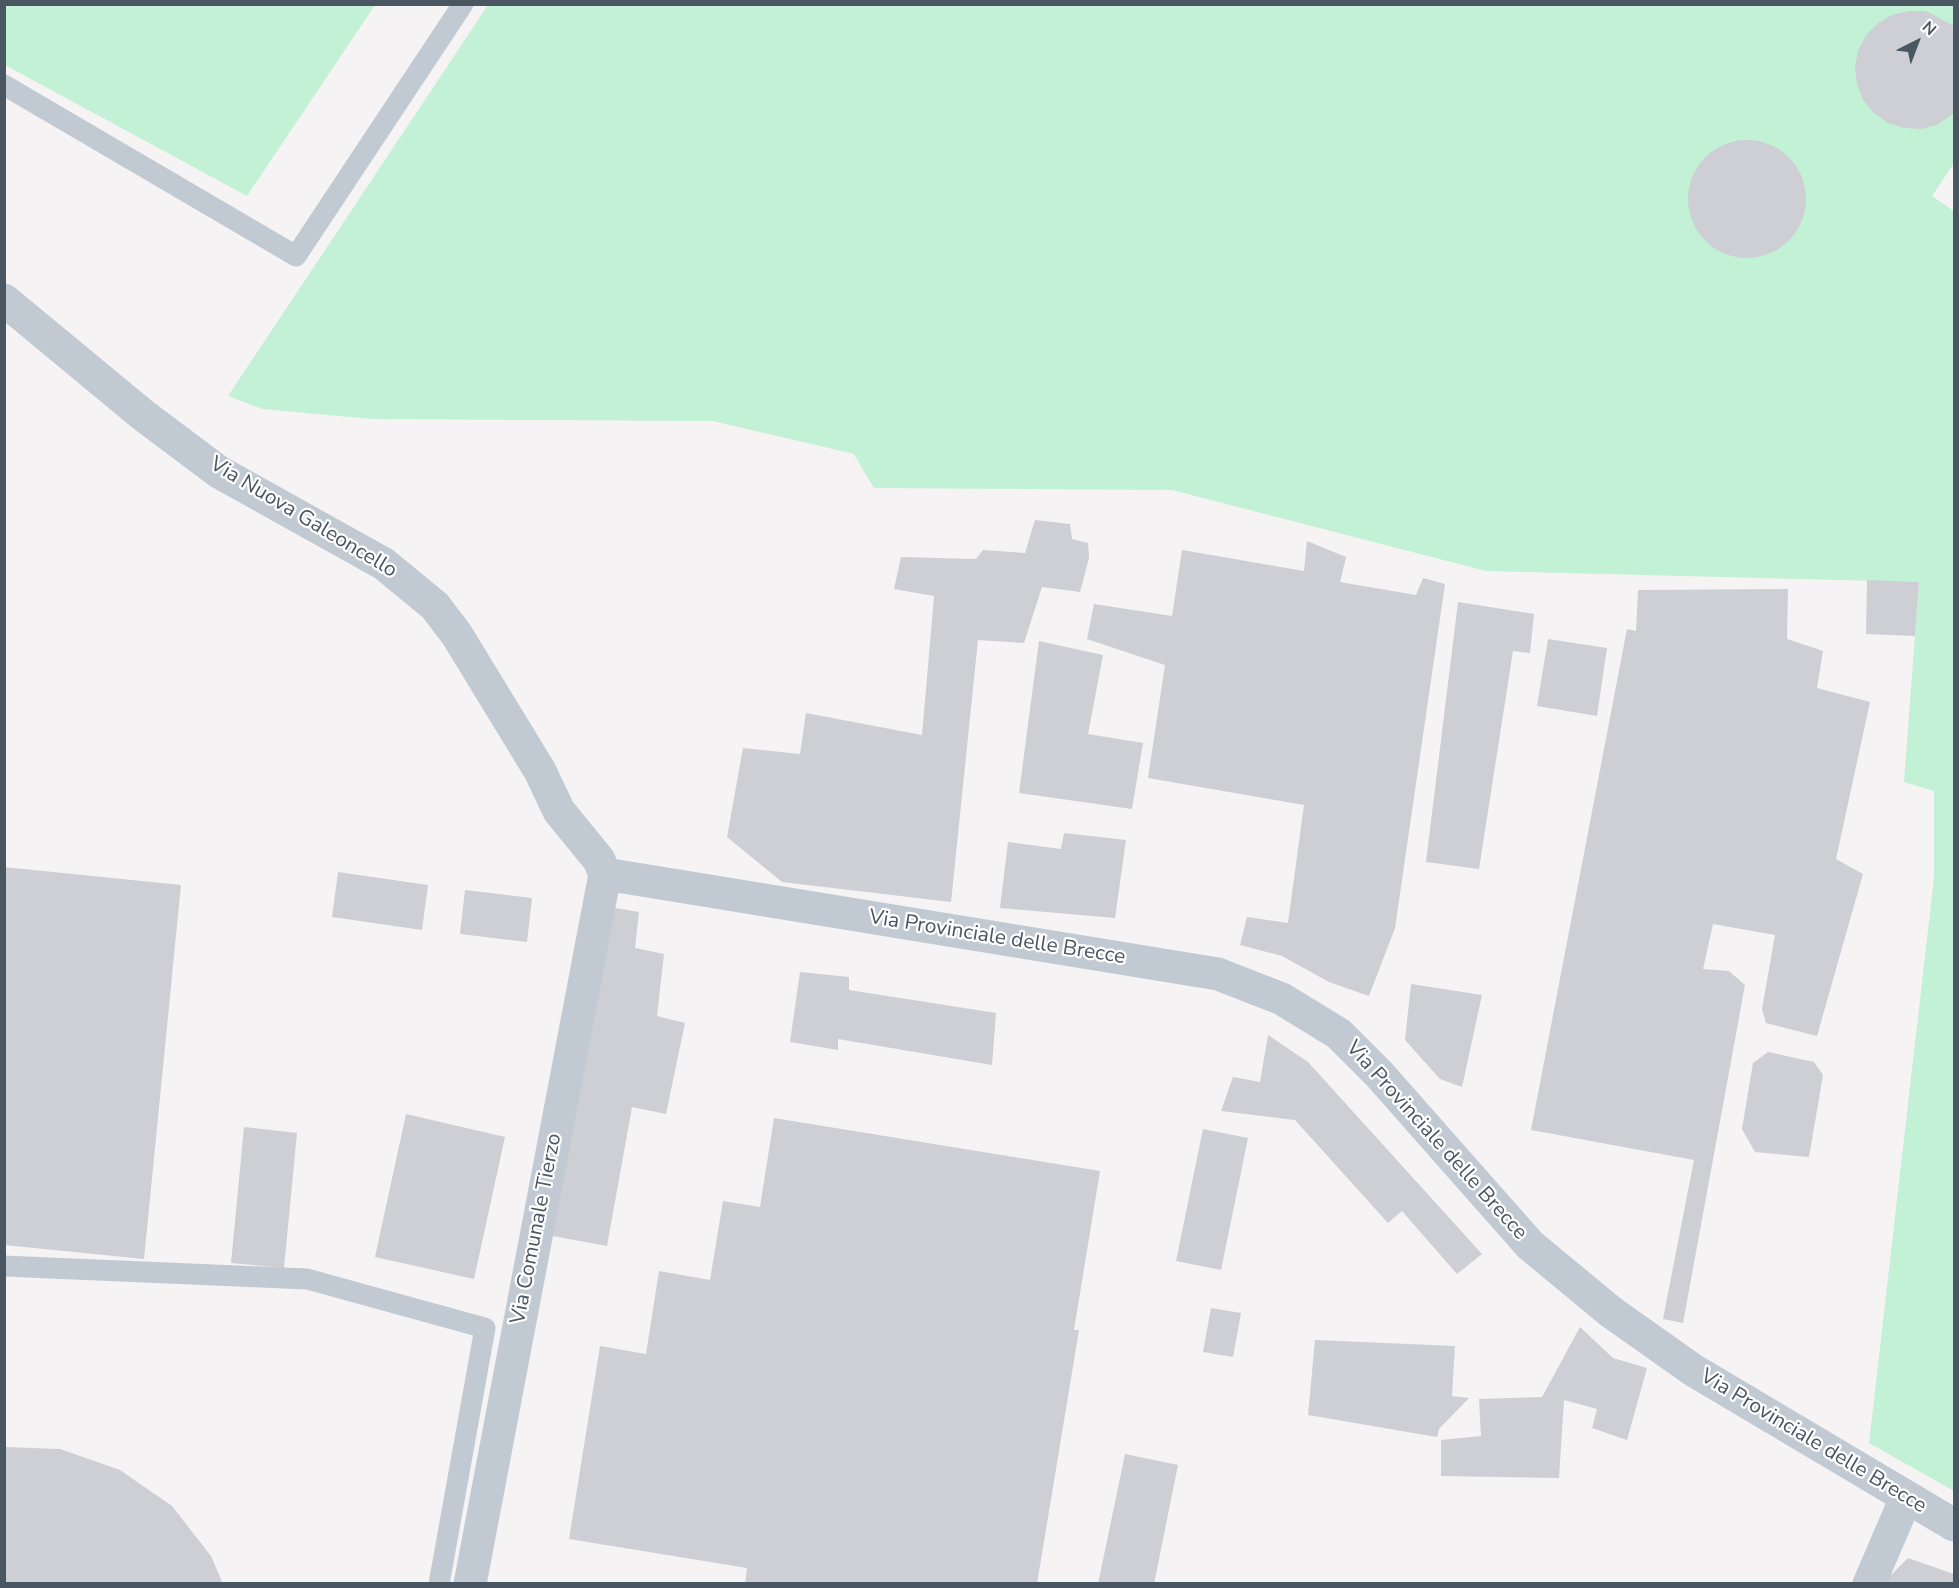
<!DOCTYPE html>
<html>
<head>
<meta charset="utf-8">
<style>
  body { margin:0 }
  #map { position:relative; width:1959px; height:1588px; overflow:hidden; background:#f5f3f3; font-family:"Nunito Sans",sans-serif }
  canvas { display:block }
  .frame { position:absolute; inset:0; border:6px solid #4a5661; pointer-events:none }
  .north { position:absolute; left:1887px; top:12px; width:60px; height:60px; -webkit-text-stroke:4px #fff; paint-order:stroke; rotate:42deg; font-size:16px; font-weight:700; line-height:24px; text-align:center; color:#4a5661 }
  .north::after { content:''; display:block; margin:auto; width:21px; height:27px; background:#4a5661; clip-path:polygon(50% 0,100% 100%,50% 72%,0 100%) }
</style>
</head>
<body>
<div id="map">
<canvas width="1959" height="1588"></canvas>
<div class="frame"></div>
<div class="north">N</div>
</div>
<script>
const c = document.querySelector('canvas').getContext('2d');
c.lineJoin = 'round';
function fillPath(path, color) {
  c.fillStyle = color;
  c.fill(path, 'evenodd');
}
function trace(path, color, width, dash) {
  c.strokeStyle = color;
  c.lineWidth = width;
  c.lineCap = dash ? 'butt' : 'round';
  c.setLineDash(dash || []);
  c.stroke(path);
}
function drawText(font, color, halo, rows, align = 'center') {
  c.font = font + ' "Nunito Sans",sans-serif';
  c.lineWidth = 4.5;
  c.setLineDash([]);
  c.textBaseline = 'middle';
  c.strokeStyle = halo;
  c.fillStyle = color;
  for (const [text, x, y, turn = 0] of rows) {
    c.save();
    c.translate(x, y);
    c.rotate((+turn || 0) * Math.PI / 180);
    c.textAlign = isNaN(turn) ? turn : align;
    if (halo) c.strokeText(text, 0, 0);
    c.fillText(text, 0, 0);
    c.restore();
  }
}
fillPath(new Path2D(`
  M5,4h370v1l-128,191 -242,-131z
  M488,5h1466v158l-22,33 22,15v1280l-85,-48 65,-565v-87l-30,-9 15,-200 -433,-11 -314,-81 -298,-2 -20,-34 -141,-33 -341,-2 -110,-10 -34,-13z`), '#c3f1d5');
fillPath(new Path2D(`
  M1909,11h17l28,15v87l-17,12 -16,4 -17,-1 -16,-5 -14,-10 -11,-13 -6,-16 -2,-17 3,-16 8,-16 12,-12 14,-8z
  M1688 199a59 59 0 1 1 118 0a59 59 0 1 1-118 0Z
  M1035,520l35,4 2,15 16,4 1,15 -9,34 -38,-5 -18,56 -46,-3 -27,262 -169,-20 -55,-45 16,-89 57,6 6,-41 116,22 12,-139 -40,-7 7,-32 75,2 7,-9 42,3z
  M1307,541l39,16 -6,25 76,13 7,-17 22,6 -50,344 -26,68 -40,-14 -47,-26 -42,-11 7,-28 41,6 16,-118 -156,-27 17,-113 -78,-26 7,-35 78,12 10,-66 122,21z
  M1867,580l52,2 -4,54 -49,-2z
  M1788,589l-1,50 36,12 -6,37 53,14 -34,157 27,15 -46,162 -51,-13 -4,-14 13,-74 -62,-11 -10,45 26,2 16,14 -62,338 -20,-4 31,-159 -163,-30 96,-501 9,2 2,-41z
  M1458,602l76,12 -4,39 -17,-2 -34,218 -53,-7z
  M1548,639l59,9 -10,68 -60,-10z
  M1039,641l64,14 -15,79 55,9 -11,66 -113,-16z
  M1064,833l62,7 -11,78 -115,-10 8,-66 53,7z
  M4,867l177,18 -37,374 -140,-14z
  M338,872l90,13 -6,45 -90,-13z
  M465,890l67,8 -5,44 -67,-8z
  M615,908l24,4 -4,36 29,6 -7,62 28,7 -19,91 -34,-7 -25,139 -60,-11z
  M800,972l49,5v13l147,23 -4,52 -154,-26v11l-48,-8z
  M1411,984l71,11 -20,92 -22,-8 -35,-39z
  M1268,1035l40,27 174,192 -25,20 -55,-63 -14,12 -93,-103 -74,-9 12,-34 27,5z
  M1768,1052l46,10 9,13 -14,82 -54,-5 -13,-23 11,-66z
  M406,1114l99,23 -31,142 -99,-22z
  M774,1118l326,53 -26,159h5l-42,254h-292l2,-16 -178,-29 31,-193 46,8 13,-83 51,9 13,-79 37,6z
  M244,1127l53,6 -13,135 -53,-5z
  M1203,1129l45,9 -27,132 -45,-9z
  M1211,1308l30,5 -8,44 -30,-5z
  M1580,1327l33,31 34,10 -20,72 -35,-12 5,-19 -33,-9 -5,78 -118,-2v-36l40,-4 -2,-37 63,-2z
  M1315,1340l140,6 -3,50 17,2 -30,31 -2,8 -129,-22z
  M4,1447l56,2 60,21 52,36 39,50 12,28h-219z
  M1125,1454l53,11 -24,119h-56z
  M1908,1558l46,16v10h-72z`), '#cdcfd5');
trace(new Path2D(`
  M4,85l292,171 167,-252
  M4,1266l303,13 178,49 -46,256`), '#c1cad2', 21);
trace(new Path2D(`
  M4,300l139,115 76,57 165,92 51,42 22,29 83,136 19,40 40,49 6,14
  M605,874l613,100 64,25 57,35 40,40 151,171 81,67 82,58 261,155
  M470,1584l135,-710
  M1869,1584l37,-86`), '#c1cad2', 33);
drawText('21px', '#4a5661', '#fff', [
  ["Via Nuova Galeoncello",303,518,31],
  ["Via Provinciale delle Brecce",997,938,9],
  ["Via Provinciale delle Brecce",1436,1141,48],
  ["Via Comunale Tierzo",537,1229,-79],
  ["Via Provinciale delle Brecce",1813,1442,31]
]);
</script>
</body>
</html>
